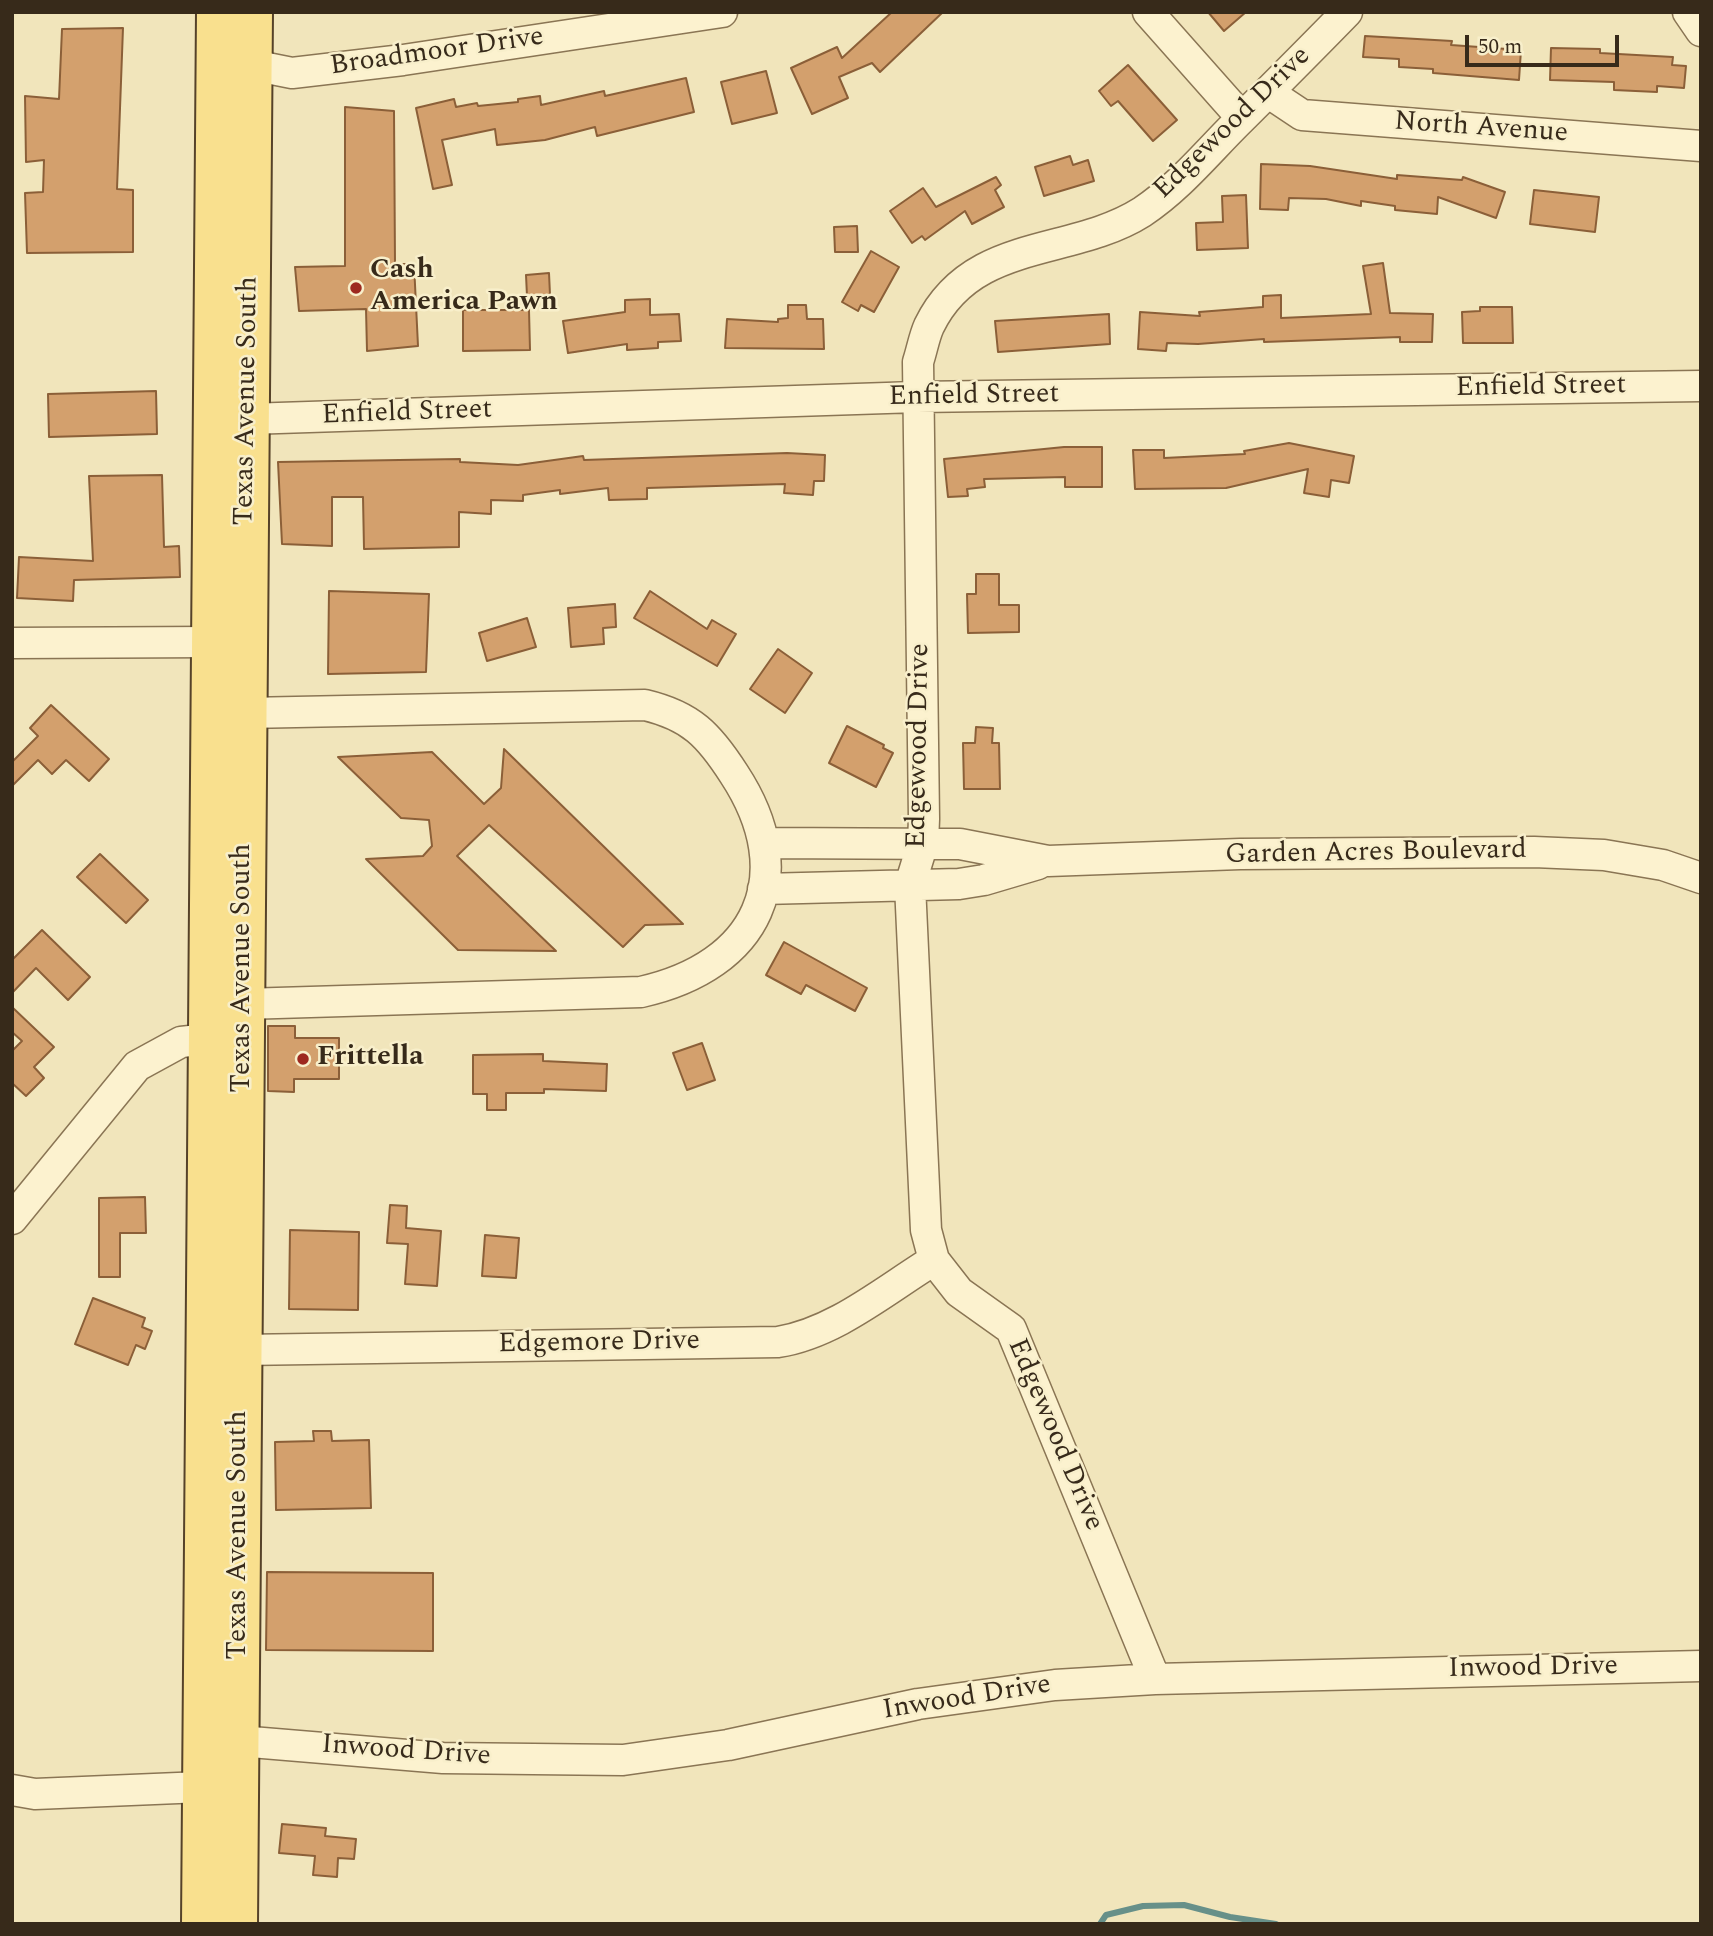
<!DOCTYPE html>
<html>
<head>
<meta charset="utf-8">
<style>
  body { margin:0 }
  #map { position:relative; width:1713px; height:1936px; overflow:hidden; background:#f1e5bb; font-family:Spectral,serif }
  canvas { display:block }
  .frame { position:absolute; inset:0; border:14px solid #372a1a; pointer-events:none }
  .scale { position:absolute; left:1465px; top:35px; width:154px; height:32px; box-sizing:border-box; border:4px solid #372a1a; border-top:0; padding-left:9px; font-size:21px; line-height:24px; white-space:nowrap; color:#372a1a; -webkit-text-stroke:5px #f8efcb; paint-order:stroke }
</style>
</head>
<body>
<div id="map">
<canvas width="1713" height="1936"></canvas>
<div class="frame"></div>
<div class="scale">50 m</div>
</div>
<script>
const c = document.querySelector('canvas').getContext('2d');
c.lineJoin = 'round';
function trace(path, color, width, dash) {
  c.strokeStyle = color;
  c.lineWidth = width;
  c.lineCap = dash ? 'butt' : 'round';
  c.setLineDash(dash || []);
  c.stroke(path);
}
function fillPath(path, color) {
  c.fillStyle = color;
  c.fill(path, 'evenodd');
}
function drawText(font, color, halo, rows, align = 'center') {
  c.font = font + ' Spectral,serif';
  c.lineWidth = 5;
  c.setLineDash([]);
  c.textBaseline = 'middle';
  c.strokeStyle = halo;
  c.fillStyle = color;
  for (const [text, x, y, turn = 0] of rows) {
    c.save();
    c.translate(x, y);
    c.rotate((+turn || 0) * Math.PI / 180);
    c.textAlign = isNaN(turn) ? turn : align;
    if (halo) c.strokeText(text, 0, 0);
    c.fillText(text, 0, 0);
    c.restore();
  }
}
trace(new Path2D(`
  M1100,1924l6,-9 37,-9 41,-1 46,12 46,7`), '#679089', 6);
const building = new Path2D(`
  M892,12h51l-63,60 -8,-9 -33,14 9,21 -36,16 -21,-46 46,-21 5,11z
  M1208,12h38l-22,19z
  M123,28l-6,161 16,1v62l-106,1 -2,-60 18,-1 1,-32 -18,2 -1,-66 34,3 3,-70z
  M1365,36l87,5 -1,4 70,5 -2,30 -86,-7v-4l-34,-2v-8l-36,-2z
  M1551,48l49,1v4l73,4 -1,8 14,1 -2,22 -27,-2v6l-43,-2v-8l-64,-2z
  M1128,65l49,55 -24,21 -35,-40 -7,5 -12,-15z
  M766,71l11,42 -45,11 -11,-42z
  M686,78l8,34 -97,24 -2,-9 -50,13 -48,5 -2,-16 -53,11 10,45 -19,4 -17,-81 38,-9 2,8 21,-4 1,3 40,-4v-3l22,-3 1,9 63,-14 1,5z
  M345,107l49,4 1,153h19l4,82 -51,5 -1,-42 -67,2 -4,-44 50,-1z
  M1070,156l3,9 15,-5 6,21 -50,15 -9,-29z
  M1261,164l49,2 87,13v-4l65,5 1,-3 42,15 -9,26 -58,-21 -1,17 -42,-4v-4l-34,-5v5l-35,-7 -37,-1 -1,12 -28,-1z
  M996,177l5,8 -6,5 9,17 -32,17 -7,-13 -40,29 -3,-4 -10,7 -22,-32 33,-23 13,19z
  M1534,190l65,7 -4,35 -65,-8z
  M1246,195l2,53 -51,2 -1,-27 27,-1 -1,-26z
  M857,226l1,26h-23l-1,-25z
  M871,251l28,16 -25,45 -13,-7 -3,6 -16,-9z
  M1383,263l7,50 43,1 -1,28h-32v-5l-136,5v-3l-66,5 -31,-1 -1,8 -28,-2 2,-37 60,4 -1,-4 64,-5v-11l18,-1v23l90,-4 -8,-48z
  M549,273l1,22 -23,1 -1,-21z
  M650,299v16l29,-1 2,27 -23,1v6l-31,2v-6l-59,9 -5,-32 62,-9v-12z
  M788,305h18l1,14h16l1,30 -99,-1 2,-29 51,3v-3l10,-1z
  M1480,307h32l1,36h-50l-1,-31 18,-1z
  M463,310h66l1,40 -67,1z
  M1109,314l1,30 -112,8 -3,-31z
  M156,391l1,43 -108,3 -1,-43z
  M1289,443l65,13 -5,27 -18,-3 -2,17 -25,-4 4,-24 -82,19 -91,1 -2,-39h31v8l81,-4 -1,-3z
  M1064,447h38v40h-37v-10l-81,2 1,8 -18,2 1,7 -20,1 -4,-38z
  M787,453l38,2 -1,26h-10l-1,14 -29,-2 1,-9 -138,4v11l-38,1 -1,-12 -48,6v-4l-37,5v6l-32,-1v14l-32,-2v35l-95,2 -1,-52h-31v49l-50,-2 -4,-82 182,-3v3l58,3 65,-9 1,4z
  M162,475l2,72 15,-1 1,31 -106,3 -1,21 -56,-3 2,-41 74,4 -4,-85z
  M976,574h23v31h20v27l-51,1 -1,-39h9z
  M329,591l100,3 -3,78 -98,2z
  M650,591l57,38 5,-9 24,14 -19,32 -83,-48z
  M615,604l1,23 -13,1 1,16 -33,3 -3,-39z
  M527,618l9,29 -49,14 -8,-28z
  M778,649l34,24 -27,40 -35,-24z
  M51,705l58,54 -20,22 -23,-21 -14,14 -14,-14 -26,26v-24l26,-26 -8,-8z
  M847,726l37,19 -1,3 10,5 -17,34 -47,-24z
  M976,727l17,1 -1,15h7l1,46h-36l-1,-46h12z
  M504,749l179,175 -38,1 -22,22 -134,-122 -32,31 99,95 -98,-1 -92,-91 57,-3 9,-10 -3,-26 -28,-2 -63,-61 94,-5 52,52 17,-16z
  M100,854l48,46 -22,23 -49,-46z
  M42,930l48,47 -22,23 -32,-32 -24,25v-33z
  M784,942l83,46 -12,23 -49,-26 -5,9 -35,-19z
  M12,1007l42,40 -20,20 10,11 -18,18 -14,-13v-32l10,-10 -10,-9z
  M268,1026h27v12h44v41h-45v13l-26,-1z
  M702,1043l13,37 -28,10 -14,-37z
  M543,1054v7l64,3 -1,27 -62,-2v4h-38v17h-19v-16h-14v-39z
  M145,1197l1,36h-26v44h-21v-79z
  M390,1205l17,1 -1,22 35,3 -4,55 -32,-2 3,-40 -21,-1z
  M290,1230l69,2 -1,78 -69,-1z
  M485,1235l34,3 -3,40 -34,-2z
  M93,1298l52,20 -3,9 10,4 -7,18 -9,-4 -8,20 -53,-21z
  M313,1431h18l1,10 37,-1 2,68 -95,2 -1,-68 39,-1z
  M267,1572l166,1v78l-167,-1z
  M282,1824l44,4 -1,8 31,3 -2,20 -16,-1 -1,19 -24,-2 2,-19 -36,-3z`);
fillPath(building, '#d3a06d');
trace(building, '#8b5f38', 2);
const minor = new Path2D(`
  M1148,12l94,106
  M1688,12l13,19
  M244,47l8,18 40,8 111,-13 319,-48
  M1269,93l33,22 399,31
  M248,419l669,-22 784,-11
  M12,643l199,-1
  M764,843l196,1 88,17 192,-7 294,-2 70,3 59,10 38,13
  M763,889l196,-5 25,-4 54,-16
  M244,1004l397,-12c117,-26 160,-116 93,-218 -25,-39 -43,-58 -89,-69l-399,8
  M12,1219l125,-153 44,-24 27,-3
  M241,1350l537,-8c57,-9 107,-52 156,-82
  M1155,1679l-144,-350 -52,-37 -25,-32 -8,-30 -16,-345 13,-42 1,-24 -6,-457c4,-12 6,-25 11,-36 43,-89 142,-69 213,-114 39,-26 67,-62 100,-94 35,-35 70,-70 105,-106
  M239,1741l204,17 180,2 105,-15 190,-41 137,-19 100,-6 546,-13
  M12,1790l23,4 167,-7`);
const major = new Path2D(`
  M201,1924l15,-1912
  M238,1924l15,-1912`);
trace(minor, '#8a7554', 33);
trace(major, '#564229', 42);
trace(minor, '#fcf2cf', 30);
trace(major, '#f9e08e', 38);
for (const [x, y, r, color] of [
  [356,288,7,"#9d281f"],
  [303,1059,7,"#9d281f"]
]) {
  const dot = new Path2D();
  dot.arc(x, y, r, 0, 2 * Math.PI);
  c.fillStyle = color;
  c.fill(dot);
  trace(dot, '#f8efcb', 2.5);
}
drawText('28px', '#372a1a', '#f8efcb', [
  ["Broadmoor Drive",437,53,-8],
  ["Edgewood Drive",1233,124,-44],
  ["North Avenue",1481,129,4],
  ["Enfield Street",1541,388,-1],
  ["Enfield Street",974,397,-1],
  ["Texas Avenue South",248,401,-89],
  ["Enfield Street",407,414,-2],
  ["Edgewood Drive",920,746,-89],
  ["Garden Acres Boulevard",1376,854,-1],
  ["Texas Avenue South",244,968,-90],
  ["Edgemore Drive",599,1344,-1],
  ["Edgewood Drive",1054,1435,67],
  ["Texas Avenue South",240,1535,-90],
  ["Inwood Drive",1533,1669,-1],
  ["Inwood Drive",967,1699,-9],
  ["Inwood Drive",406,1752,4]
]);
drawText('bold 28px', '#372a1a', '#f8efcb', [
  ["Cash",370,272],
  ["America Pawn",370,304],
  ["Frittella",317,1059]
], 'left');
</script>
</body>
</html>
